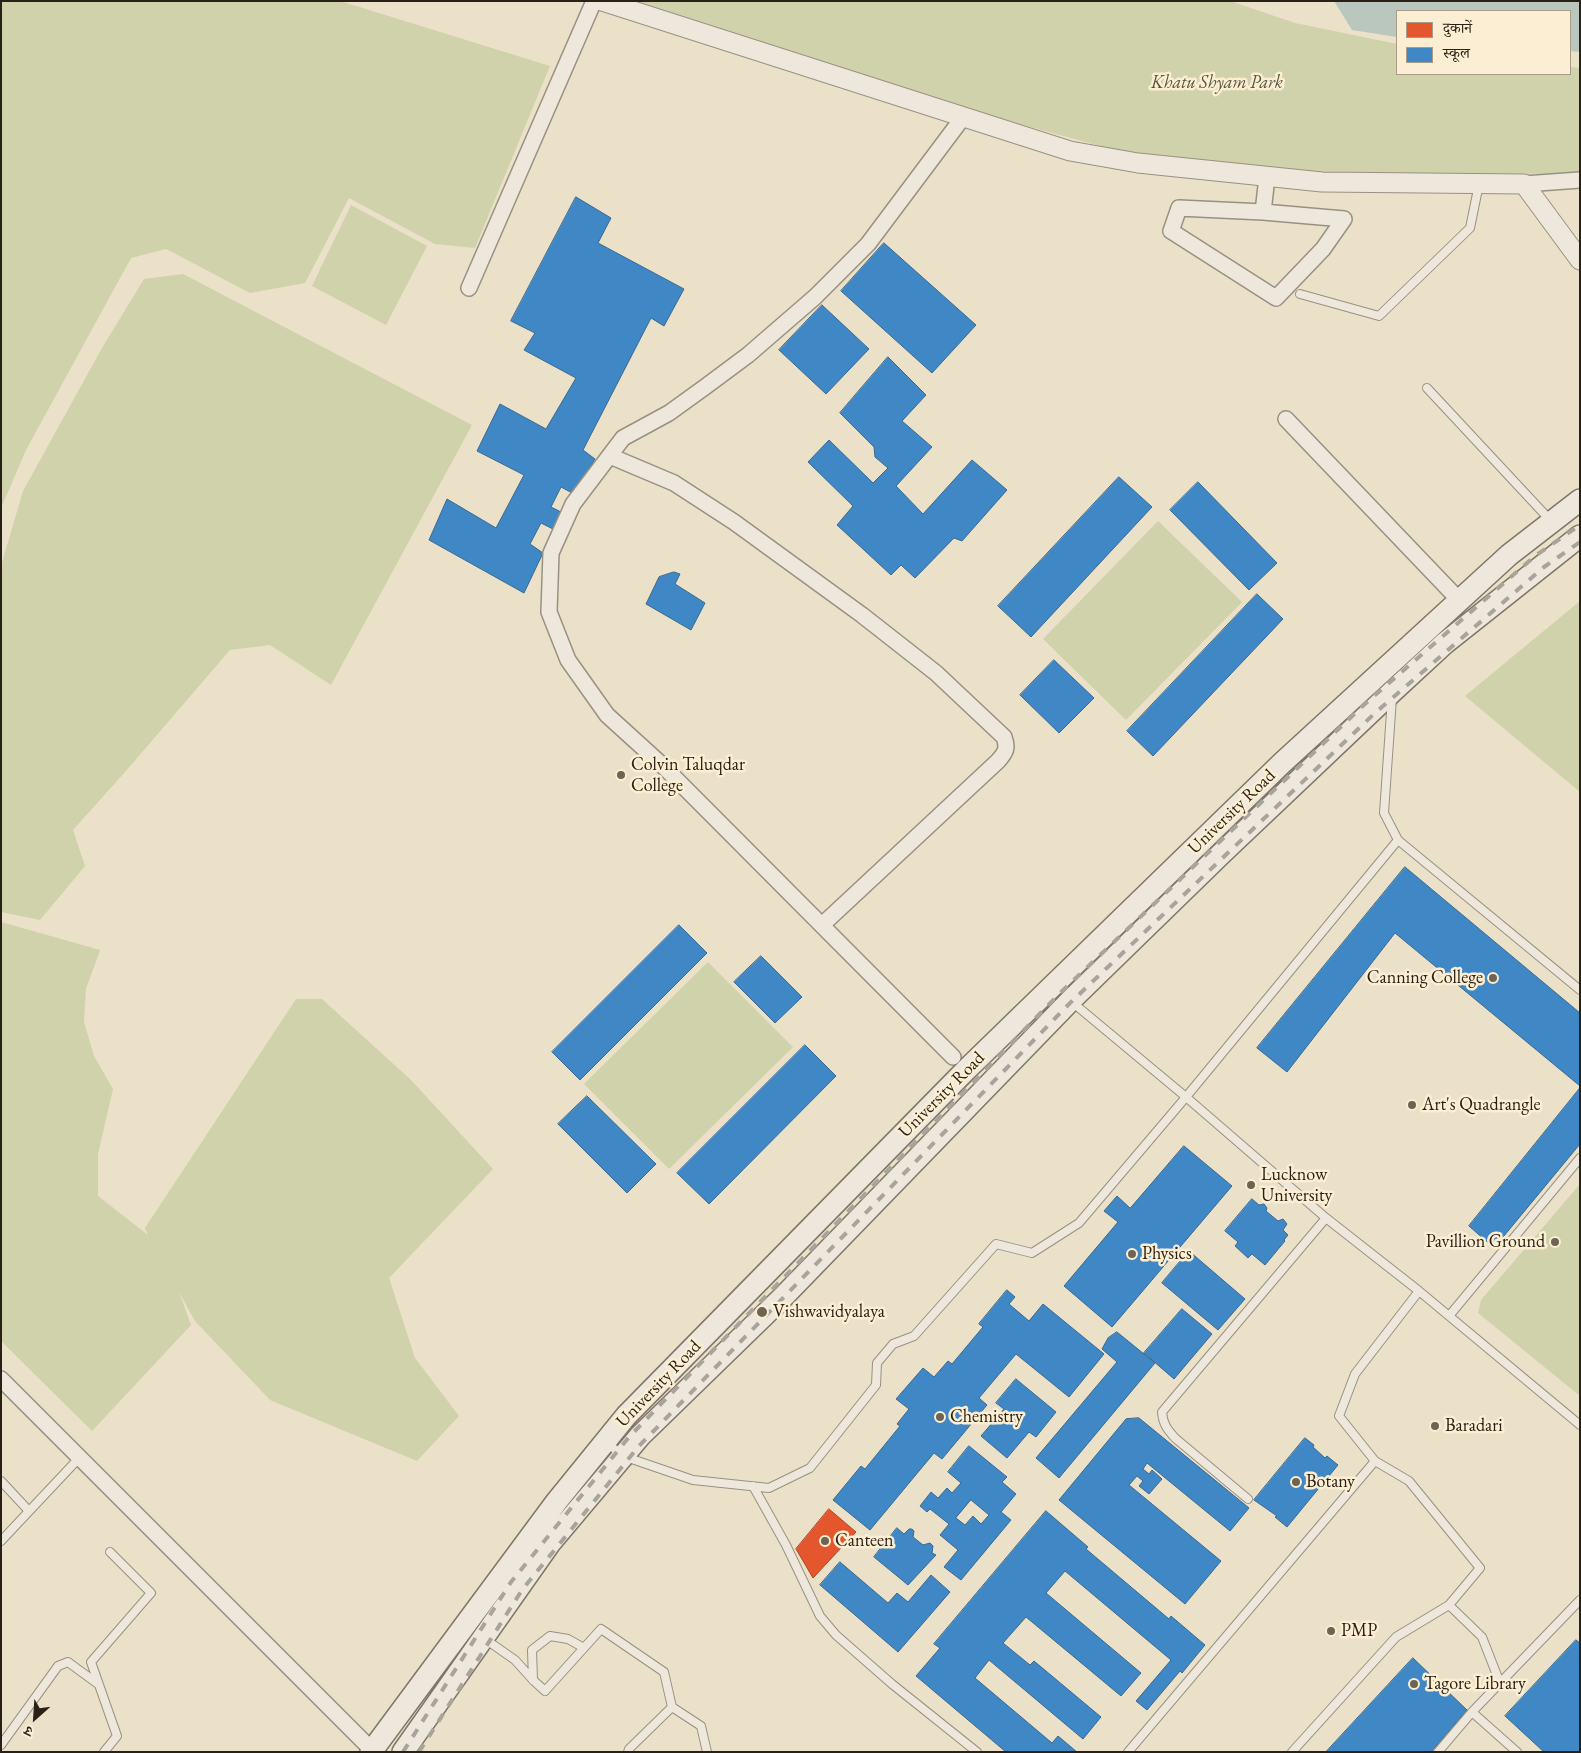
<!DOCTYPE html>
<html>
<head>
<meta charset="utf-8">
<style>
  body { margin:0 }
  #map { position:relative; width:1581px; height:1753px; overflow:hidden; background:#ebe0c8; font-family:"EB Garamond","Noto Serif Devanagari",serif }
  canvas { display:block }
  .frame { position:absolute; inset:0; border:2px solid #2a2116; pointer-events:none }
  .legend { position:absolute; left:1396px; top:10px; width:175px; height:65px; box-sizing:border-box; background:#fbeed2; border:1px solid #a79c87; margin:0; padding:6px 9px; list-style:none; font-size:15px; color:#2a2116 }
  .legend li { display:flex; align-items:center; gap:10px; height:25px }
  .legend b { width:25px; border:1px solid #a79c87 }
  .north { position:absolute; left:10px; top:1693px; width:50px; height:50px; -webkit-text-stroke:4px #fbeed2; paint-order:stroke; rotate:206deg; font-size:14px; font-weight:700; line-height:20px; text-align:center; color:#2a2116 }
  .north::after { content:''; display:block; margin:auto; width:18px; height:22px; background:#2a2116; clip-path:polygon(50% 0,100% 100%,50% 72%,0 100%) }
</style>
</head>
<body>
<div id="map">
<canvas width="1581" height="1753"></canvas>
<div class="frame"></div>
<ul class="legend">
<li><b style="height:14px;background:#e4572e"></b>दुकानें</li>
<li><b style="height:14px;background:#3f88c5"></b>स्कूल</li>
</ul>
<div class="north">उ</div>
</div>
<script>
const c = document.querySelector('canvas').getContext('2d');
c.lineJoin = 'round';
function fillPath(path, color) {
  c.fillStyle = color;
  c.fill(path, 'evenodd');
}
function trace(path, color, width, dash) {
  c.strokeStyle = color;
  c.lineWidth = width;
  c.lineCap = dash ? 'butt' : 'round';
  c.setLineDash(dash || []);
  c.stroke(path);
}
function drawText(font, color, halo, rows, align = 'center') {
  c.font = font + ' "EB Garamond",serif';
  c.lineWidth = 5;
  c.setLineDash([]);
  c.textBaseline = 'middle';
  c.strokeStyle = halo;
  c.fillStyle = color;
  for (const [text, x, y, turn = 0] of rows) {
    c.save();
    c.translate(x, y);
    c.rotate((+turn || 0) * Math.PI / 180);
    c.textAlign = isNaN(turn) ? turn : align;
    if (halo) c.strokeText(text, 0, 0);
    c.fillText(text, 0, 0);
    c.restore();
  }
}
fillPath(new Path2D(`
  M1,1h339l210,65 -75,182 -40,-4 -86,-46 -44,85 -55,10 -84,-44 -35,9 -105,192 -25,58z
  M619,1h611l65,22 102,21v30h173v-7l10,1v106l-234,-1 -101,-4 -104,-12 -177,-48z
  M351,205l76,41 -41,79 -74,-39z
  M183,274l289,151 -141,260 -61,-40 -40,5 -105,122 -52,58 12,36 -45,54 -39,-8v-346l22,-75 79,-143 42,-69z
  M1158,521l84,81 -116,118 -83,-81z
  M1580,601v191l-115,-96z
  M1,922l99,28 -14,39 -2,33 10,34 19,33 -15,65v42l50,39 -3,-7 151,-229h26l89,81 82,89 -104,109 26,80 44,58 -42,45 -147,-61 -75,-79 -16,-29 12,33 -99,106 -91,-90z
  M708,962l85,85 -124,122 -85,-85z
  M1580,1184v212l-102,-83 3,-13z`), '#cfd2ab');
fillPath(new Path2D(`
  M1334,1h246v51l-10,-1v-40h-173v26l-45,-7z`), '#b9c7bf');
const shops = new Path2D(`
  M829,1509l27,23 -43,46 -17,-29z`);
fillPath(shops, '#e4572e');
trace(shops, '#ac4727', 1);
const schools = new Path2D(`
  M576,197l35,21 -13,25 86,46 -20,37 -13,-8 -68,132 12,9 -21,35 -13,-7 -10,20 12,6 -8,17 -14,-7 -11,21 13,9 -19,40 -95,-53 18,-41 49,29 28,-53 -47,-24 23,-47 46,25 30,-51 -52,-28 11,-17 -24,-12z
  M884,243l92,82 -44,48 -91,-82z
  M822,305l47,44 -43,45 -47,-44z
  M888,357l38,38 -24,26 30,26 -36,39 27,28 49,-54 35,30 -45,51 -8,-3 -39,40 -14,-13 -10,10 -54,-50 16,-19 -45,-44 21,-22 44,43 15,-15 -13,-11 -1,-10 -34,-34z
  M1119,477l33,30 -121,130 -33,-31z
  M1198,482l79,81 -28,27 -79,-80z
  M674,572l6,2 -5,10 30,19 -14,27 -45,-26 13,-27z
  M1257,594l26,25 -130,137 -26,-25z
  M1054,660l40,38 -35,35 -39,-38z
  M1405,867l175,146v73l-185,-153 -108,139 -30,-24z
  M679,925l28,28 -127,127 -28,-28z
  M761,956l41,41 -27,26 -41,-41z
  M805,1045l31,31 -127,128 -32,-31z
  M1580,1088v56l-86,104 -25,-22z
  M587,1096l69,68 -29,29 -69,-69z
  M1184,1146l48,40 -120,141 -48,-41 54,-64 -14,-11 13,-15 13,12z
  M1252,1199l7,6 5,-1 3,4 -1,3 12,10 5,-2 4,5 -4,6 5,5 -4,5 1,1 -20,24 -13,-11 -4,4 -13,-12 3,-4 -13,-11z
  M1189,1251l56,48 -27,31 -56,-47z
  M1007,1290l8,7 -6,7 20,17 14,-17 61,50 -35,43 -53,-43 -37,44 8,7 -45,54 -8,-6 -64,77 -37,-30 28,-34 4,3 35,-43 -3,-2 12,-15 -13,-10 27,-31 11,9 14,-16 4,3 31,-37 -4,-3z
  M1182,1309l30,25 -38,45 -30,-26z
  M1117,1332l38,31 -96,115 -23,-20 81,-96 -15,-13 6,-11z
  M1016,1379l40,33 -20,25 -7,-5 -22,26 -26,-22 23,-27 -8,-6z
  M1139,1418l110,90 -19,23 -83,-68 -4,6 6,5 3,-4 10,9 -13,15 -10,-8 4,-5 -6,-5 -8,9 92,76 -36,43 -126,-104 67,-81z
  M1305,1438l9,7 -1,2 12,11 2,-2 11,9 -51,62 -12,-10 2,-1 -23,-16z
  M969,1446l38,31 -5,5 14,12 -15,18 10,8 -50,60 -17,-13 14,-17 -18,-15 9,-11 -19,-15 -3,3 -7,-6 11,-14 7,6 9,-10 5,5 9,-10 -13,-11zM971,1500l18,15 -8,9 -8,-8 -8,9 -9,-7z
  M1046,1511l42,36 -2,2 83,70 2,-3 34,29 -23,28 -2,-2 -33,39 -11,-9 35,-41 -106,-89 -19,22 95,80 -20,23 -95,-79 -23,26 27,22 4,-4 67,56 -18,22 -94,-79 -14,18 77,65 6,-7 19,16h-71l-90,-76 24,-28 -6,-4z
  M897,1528l7,6 5,-5h3l2,2 -1,6 10,8 7,-2 3,3 -1,7 4,2 -28,30 -34,-28z
  M840,1562l48,41 9,-10 11,9 23,-27 19,17 -52,60 -78,-67z
  M1576,1640l4,3v109h-36l-39,-36z
  M1413,1658l54,52 -36,42h-105z`);
fillPath(schools, '#3f88c5');
trace(schools, '#396990', 1);
const service = new Path2D(`
  M1300,294l79,22 91,-88 9,-44
  M1427,388l123,132
  M1392,698l-8,115 14,27 182,150
  M1072,1002l114,95 140,121 93,73 161,134
  M1419,1291l-64,83 -16,42 36,45 34,20 71,87 -31,37 33,32 18,46
  M1449,1316l131,-158
  M606,1442l17,14 70,24 76,8 41,-20 66,-83 1,-22 16,-19 21,-8 82,-92 36,9 47,-30 107,-126 212,-257
  M1,1481l28,30
  M753,1486l33,59 34,71 16,19 56,49 85,68
  M1248,1499l-73,-61c-8,-9 -12,-14 -13,-26l164,-194
  M1,1541l79,-84
  M485,1639l30,21 18,20 12,11 56,-62 63,43 8,35 29,19 6,26
  M533,1680l-1,-30 18,-14 18,3 16,9
  M1472,1712l45,40
  M1,1745l57,-79 10,-4 30,22
  M104,1752l13,-16 -26,-74 60,-69 -41,-41
  M628,1752l1,-3 43,-42
  M1128,1752l247,-291
  M1292,1752l104,-115 53,-32
  M1438,1752l34,-40 108,-112`);
const minor = new Path2D(`
  M1524,184l56,-4
  M1179,208l84,4 81,7 -21,30 -47,49 -105,-67z
  M1263,212l4,-35
  M469,288l125,-287
  M1286,419l174,182
  M610,456l64,27 60,39 128,93 74,58 68,64c4,11 2,15 -6,24l-176,164
  M953,1057l-291,-292 -55,-50 -39,-55 -19,-48 2,-59 22,-49 50,-66 46,-25 36,-26 43,-32 67,-58 53,-53 96,-128
  M1,1379l373,373`);
const tertiary = new Path2D(`
  M602,1l468,150 68,12 184,19 202,2 56,76`);
const secondary = new Path2D(`
  M371,1752l186,-251 69,-85 340,-346 316,-307 227,-208 71,-55
  M403,1752l147,-209 90,-107 143,-139 288,-297 150,-146 172,-163 52,-48 135,-107`);
trace(service, '#989182', 10);
trace(minor, '#989182', 18);
trace(tertiary, '#989182', 21);
trace(secondary, '#7e7669', 24);
trace(service, '#eee8dc', 8);
trace(minor, '#eee8dc', 15);
trace(tertiary, '#eee8dc', 19);
trace(secondary, '#eee8dc', 21);
trace(new Path2D(`
  M403,1752l108,-170 118,-145 430,-443 307,-291 169,-147 45,-31
  M419,1752l103,-162 117,-144 430,-442 306,-291 169,-146 36,-25`), '#a9a499', 4, [9, 9]);
for (const [x, y, r, color] of [
  [621,775,5,"#6e6454"],
  [1493,978,5,"#6e6454"],
  [1412,1105,5,"#6e6454"],
  [1251,1185,5,"#6e6454"],
  [1555,1242,5,"#6e6454"],
  [1132,1254,5,"#6e6454"],
  [762,1312,6,"#6e6454"],
  [940,1417,5,"#6e6454"],
  [1435,1426,5,"#6e6454"],
  [1296,1482,5,"#6e6454"],
  [825,1541,5,"#6e6454"],
  [1331,1631,5,"#6e6454"],
  [1414,1684,5,"#6e6454"]
]) {
  const dot = new Path2D();
  dot.arc(x, y, r, 0, 2 * Math.PI);
  c.fillStyle = color;
  c.fill(dot);
  trace(dot, '#fbeed2', 2);
}
drawText('italic 18px', '#55533c', '#fbeed2', [
  ["Khatu Shyam Park",1217,83]
]);
drawText('18px', '#2a2116', '#fbeed2', [
  ["Colvin Taluqdar",631,765],
  ["College",631,786],
  ["Canning College",1483,978,"right"],
  ["Art's Quadrangle",1422,1105],
  ["Lucknow",1261,1175],
  ["University",1261,1196],
  ["Pavillion Ground",1545,1242,"right"],
  ["Physics",1142,1254],
  ["Vishwavidyalaya",773,1312],
  ["Chemistry",950,1417],
  ["Baradari",1445,1426],
  ["Botany",1306,1482],
  ["Canteen",835,1541],
  ["PMP",1341,1631],
  ["Tagore Library",1424,1684]
], 'left');
drawText('18px', '#2a2116', '#fbeed2', [
  ["University Road",1232,812,-44],
  ["University Road",942,1095,-45],
  ["University Road",659,1384,-46]
]);
</script>
</body>
</html>
